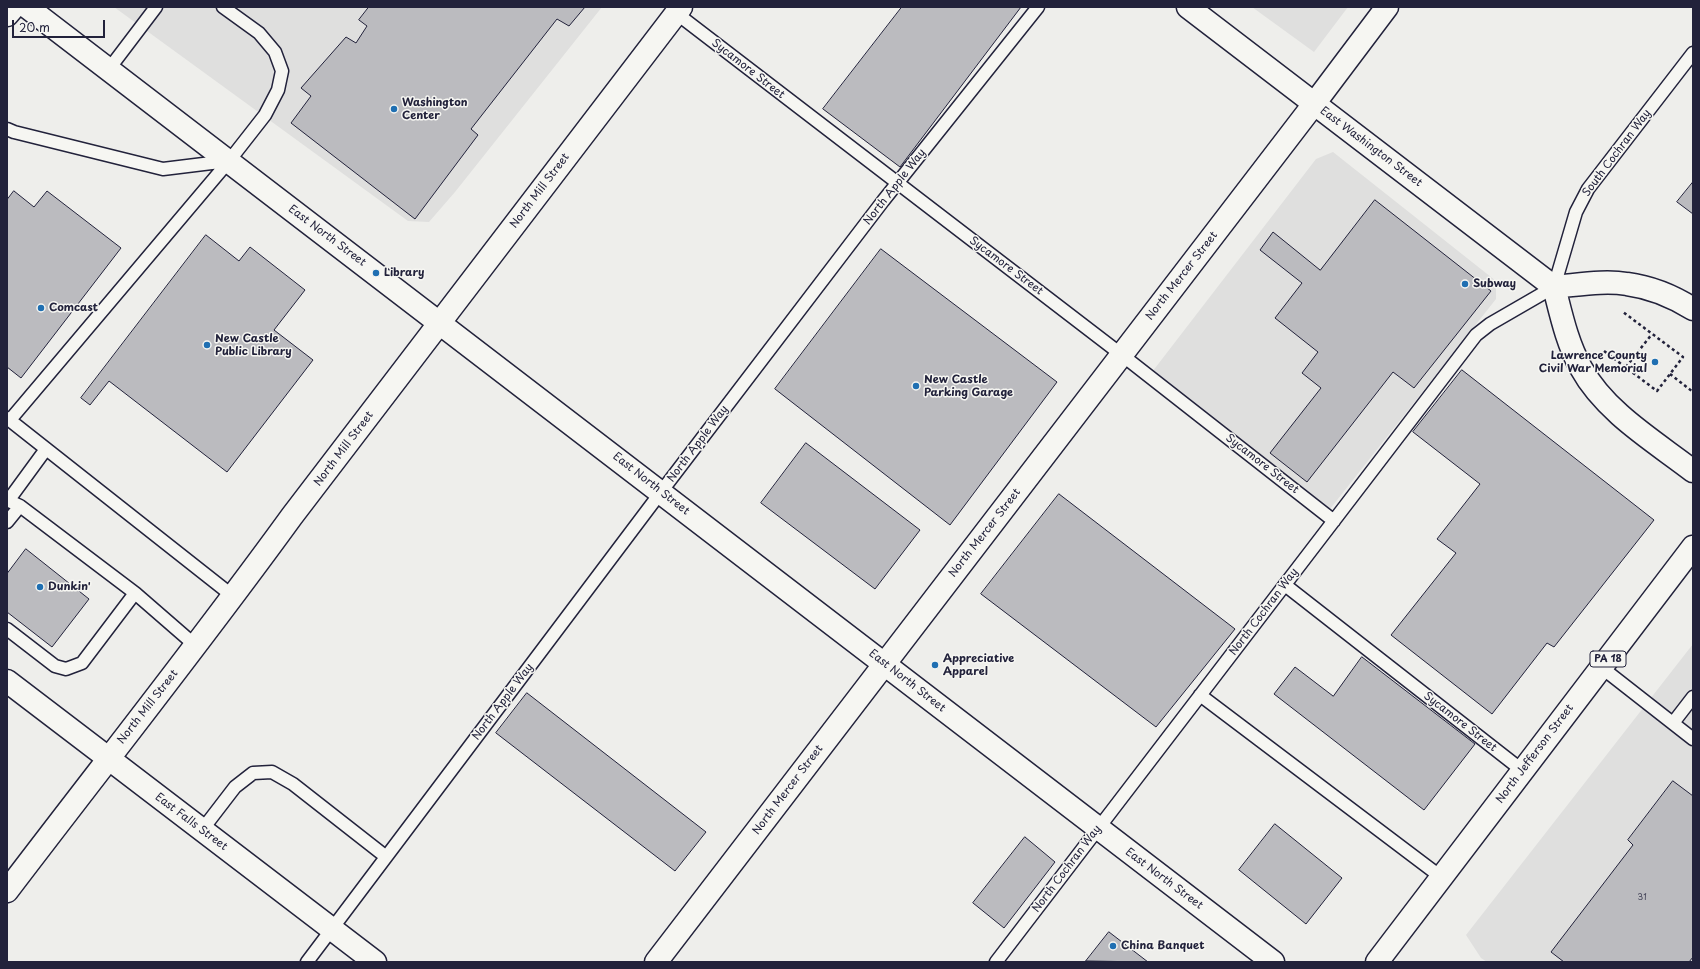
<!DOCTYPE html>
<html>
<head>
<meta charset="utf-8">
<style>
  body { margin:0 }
  #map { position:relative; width:1700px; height:969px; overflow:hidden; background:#eeeeeb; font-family:"Playpen Sans",sans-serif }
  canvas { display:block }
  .frame { position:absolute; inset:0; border:8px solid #22223b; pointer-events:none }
  .scale { position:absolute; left:12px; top:20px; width:93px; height:18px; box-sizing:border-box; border:2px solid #22223b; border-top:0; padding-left:5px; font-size:12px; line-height:14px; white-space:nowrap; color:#22223b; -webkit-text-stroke:3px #f6f6f2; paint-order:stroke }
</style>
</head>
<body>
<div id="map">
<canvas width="1700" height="969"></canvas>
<div class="frame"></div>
<div class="scale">20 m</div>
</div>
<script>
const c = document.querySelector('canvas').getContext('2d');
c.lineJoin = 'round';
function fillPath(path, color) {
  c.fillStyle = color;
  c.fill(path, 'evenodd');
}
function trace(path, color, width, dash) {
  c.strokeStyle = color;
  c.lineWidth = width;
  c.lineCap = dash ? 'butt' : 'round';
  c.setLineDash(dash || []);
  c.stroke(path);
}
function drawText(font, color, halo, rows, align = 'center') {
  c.font = font + ' "Playpen Sans",sans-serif';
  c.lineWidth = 3;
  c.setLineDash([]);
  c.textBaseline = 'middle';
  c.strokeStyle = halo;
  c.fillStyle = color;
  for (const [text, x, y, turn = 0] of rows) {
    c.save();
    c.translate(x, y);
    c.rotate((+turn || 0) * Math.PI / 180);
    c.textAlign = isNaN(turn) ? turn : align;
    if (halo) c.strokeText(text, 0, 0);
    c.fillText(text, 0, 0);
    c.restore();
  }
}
fillPath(new Path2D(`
  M114,7h488l-147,185 -26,30 -21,-1z
  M1252,7h96l-34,45z
  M1333,152l163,129v18l-170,215 -177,-138 167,-217z
  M1693,644v318h-206l-6,-4 -15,-23z`), '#dfdfde');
const building = new Path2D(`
  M369,7h216l-16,19 -12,-7 -86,110 7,6 -63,84 -124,-96 20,-27 -10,-8 45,-51 10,6 11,-17 -8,-6z
  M902,7h119l-121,160 -77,-58z
  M1693,182v32l-16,-12z
  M14,191l20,16 13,-16 74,57 -100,130 -14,-11v-167z
  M1375,200l116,91 -77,97 -21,-16 -86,110 -37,-29 51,-65 -19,-15 16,-21 -43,-34 27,-35 -42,-33 13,-18 47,38z
  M206,235l33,26 11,-14 55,43 -31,40 39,30 -86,112 -118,-91 -19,24 -9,-7z
  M881,249l176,133 -107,143 -175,-136z
  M1462,370l192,150 -100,127 -7,-4 -55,71 -101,-79 65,-82 -19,-14 43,-55 -67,-52z
  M806,443l114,87 -45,59 -114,-86z
  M1059,494l176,135 -79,98 -175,-133z
  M26,549l63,50 -37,48 -45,-35v-38z
  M1362,657l113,87 -51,66 -150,-116 21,-27 38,29z
  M527,693l179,139 -31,39 -179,-138z
  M1673,781l20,15v161l-4,5h-125l-13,-10 82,-107 -5,-5z
  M1275,824l67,54 -36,46 -67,-54z
  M1025,837l30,25 -51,66 -31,-25z
  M1109,932l39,30 -62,-1z`);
fillPath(building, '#bbbbbf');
trace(building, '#22223b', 1);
const lane = new Path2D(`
  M676,13l446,342 212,166
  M109,69l47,-62
  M7,129l7,3 149,37 65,-8
  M7,418l227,179
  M10,420l219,-259 36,-46 13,-25 4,-19 -7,-19 -16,-19 -36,-26
  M7,500l13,6 115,87 61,53
  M8,501l38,-52
  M7,522l13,-16
  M1285,585l238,186
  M7,629l48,37 11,3 16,-6 53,-70
  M1601,667l92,72
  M1200,695l241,182
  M1673,723l20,-26
  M202,830l33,-43 18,-14 19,-1 21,12 92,72
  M307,962l354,-470 222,-291 155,-194
  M996,962l480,-627 14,-11 64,-37 22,-75 12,-23 105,-136`);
const street = new Path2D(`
  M7,15l7,-8
  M1314,104l73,-97
  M7,681l101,77`);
const secondary = new Path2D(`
  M27,7l1246,955
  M108,758l267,204
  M7,891c95,-125 193,-248 285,-375l389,-509
  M656,962l658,-858`);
const primary = new Path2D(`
  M1188,7l366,280c7,27 13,56 27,81 24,44 73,73 112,103
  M1554,287c24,-2 50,-7 73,-3 23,3 47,13 66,25
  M1377,962l316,-415`);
trace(lane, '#22223b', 15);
trace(street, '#22223b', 25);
trace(secondary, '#22223b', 25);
trace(primary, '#22223b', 25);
trace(new Path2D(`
  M1604,351l53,40 26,-34 -60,-45
  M1626,367l26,-33
  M1670,374l23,18`), '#22223b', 2.5, [3, 3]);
trace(lane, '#f6f6f2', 12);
trace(street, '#f6f6f2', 22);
trace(secondary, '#f6f6f2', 22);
trace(primary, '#f6f6f2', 22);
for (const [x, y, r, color] of [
  [394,109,4,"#1f6fb2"],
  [376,273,4,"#1f6fb2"],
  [1465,284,4,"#1f6fb2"],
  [41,308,4,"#1f6fb2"],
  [207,345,4,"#1f6fb2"],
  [1655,362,4,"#1f6fb2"],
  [916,386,4,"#1f6fb2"],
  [40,587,4,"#1f6fb2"],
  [935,665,4,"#1f6fb2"],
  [1113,946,4,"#1f6fb2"]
]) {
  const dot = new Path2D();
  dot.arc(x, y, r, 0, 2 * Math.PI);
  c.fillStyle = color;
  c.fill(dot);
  trace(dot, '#f6f6f2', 1.5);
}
drawText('9px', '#48485c', null, [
  ["31",1642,898]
]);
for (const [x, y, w] of [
  [1608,659,36]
]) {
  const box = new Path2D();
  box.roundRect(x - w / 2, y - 8, w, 16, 3);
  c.fillStyle = '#f6f6f2';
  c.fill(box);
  trace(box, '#22223b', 1);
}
drawText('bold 10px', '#22223b', null, [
  ["PA 18",1608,659]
]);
drawText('11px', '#22223b', '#f6f6f2', [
  ["Sycamore Street",748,69,38],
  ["East Washington Street",1371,147,37],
  ["South Cochran Way",1617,153,-53],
  ["North Apple Way",895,187,-52],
  ["North Mill Street",540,191,-53],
  ["East North Street",327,236,37],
  ["Sycamore Street",1006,266,37],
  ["North Mercer Street",1182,276,-52],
  ["North Apple Way",698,444,-53],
  ["North Mill Street",344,449,-53],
  ["Sycamore Street",1262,464,38],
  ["East North Street",651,484,38],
  ["North Mercer Street",985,533,-52],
  ["North Cochran Way",1264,612,-53],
  ["East North Street",907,681,38],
  ["North Apple Way",503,702,-53],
  ["North Mill Street",148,707,-52],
  ["Sycamore Street",1460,722,38],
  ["North Jefferson Street",1535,754,-53],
  ["North Mercer Street",788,790,-53],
  ["East Falls Street",191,822,37],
  ["North Cochran Way",1067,869,-53],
  ["East North Street",1164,879,37]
]);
drawText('bold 11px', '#22223b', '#f6f6f2', [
  ["Washington",402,103],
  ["Center",402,116],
  ["Library",384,273],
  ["Subway",1473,284],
  ["Comcast",49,308],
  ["New Castle",215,339],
  ["Public Library",215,352],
  ["Lawrence County",1647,356,"right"],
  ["Civil War Memorial",1647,369,"right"],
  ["New Castle",924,380],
  ["Parking Garage",924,393],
  ["Dunkin'",48,587],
  ["Appreciative",943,659],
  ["Apparel",943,672],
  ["China Banquet",1121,946]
], 'left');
</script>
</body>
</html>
